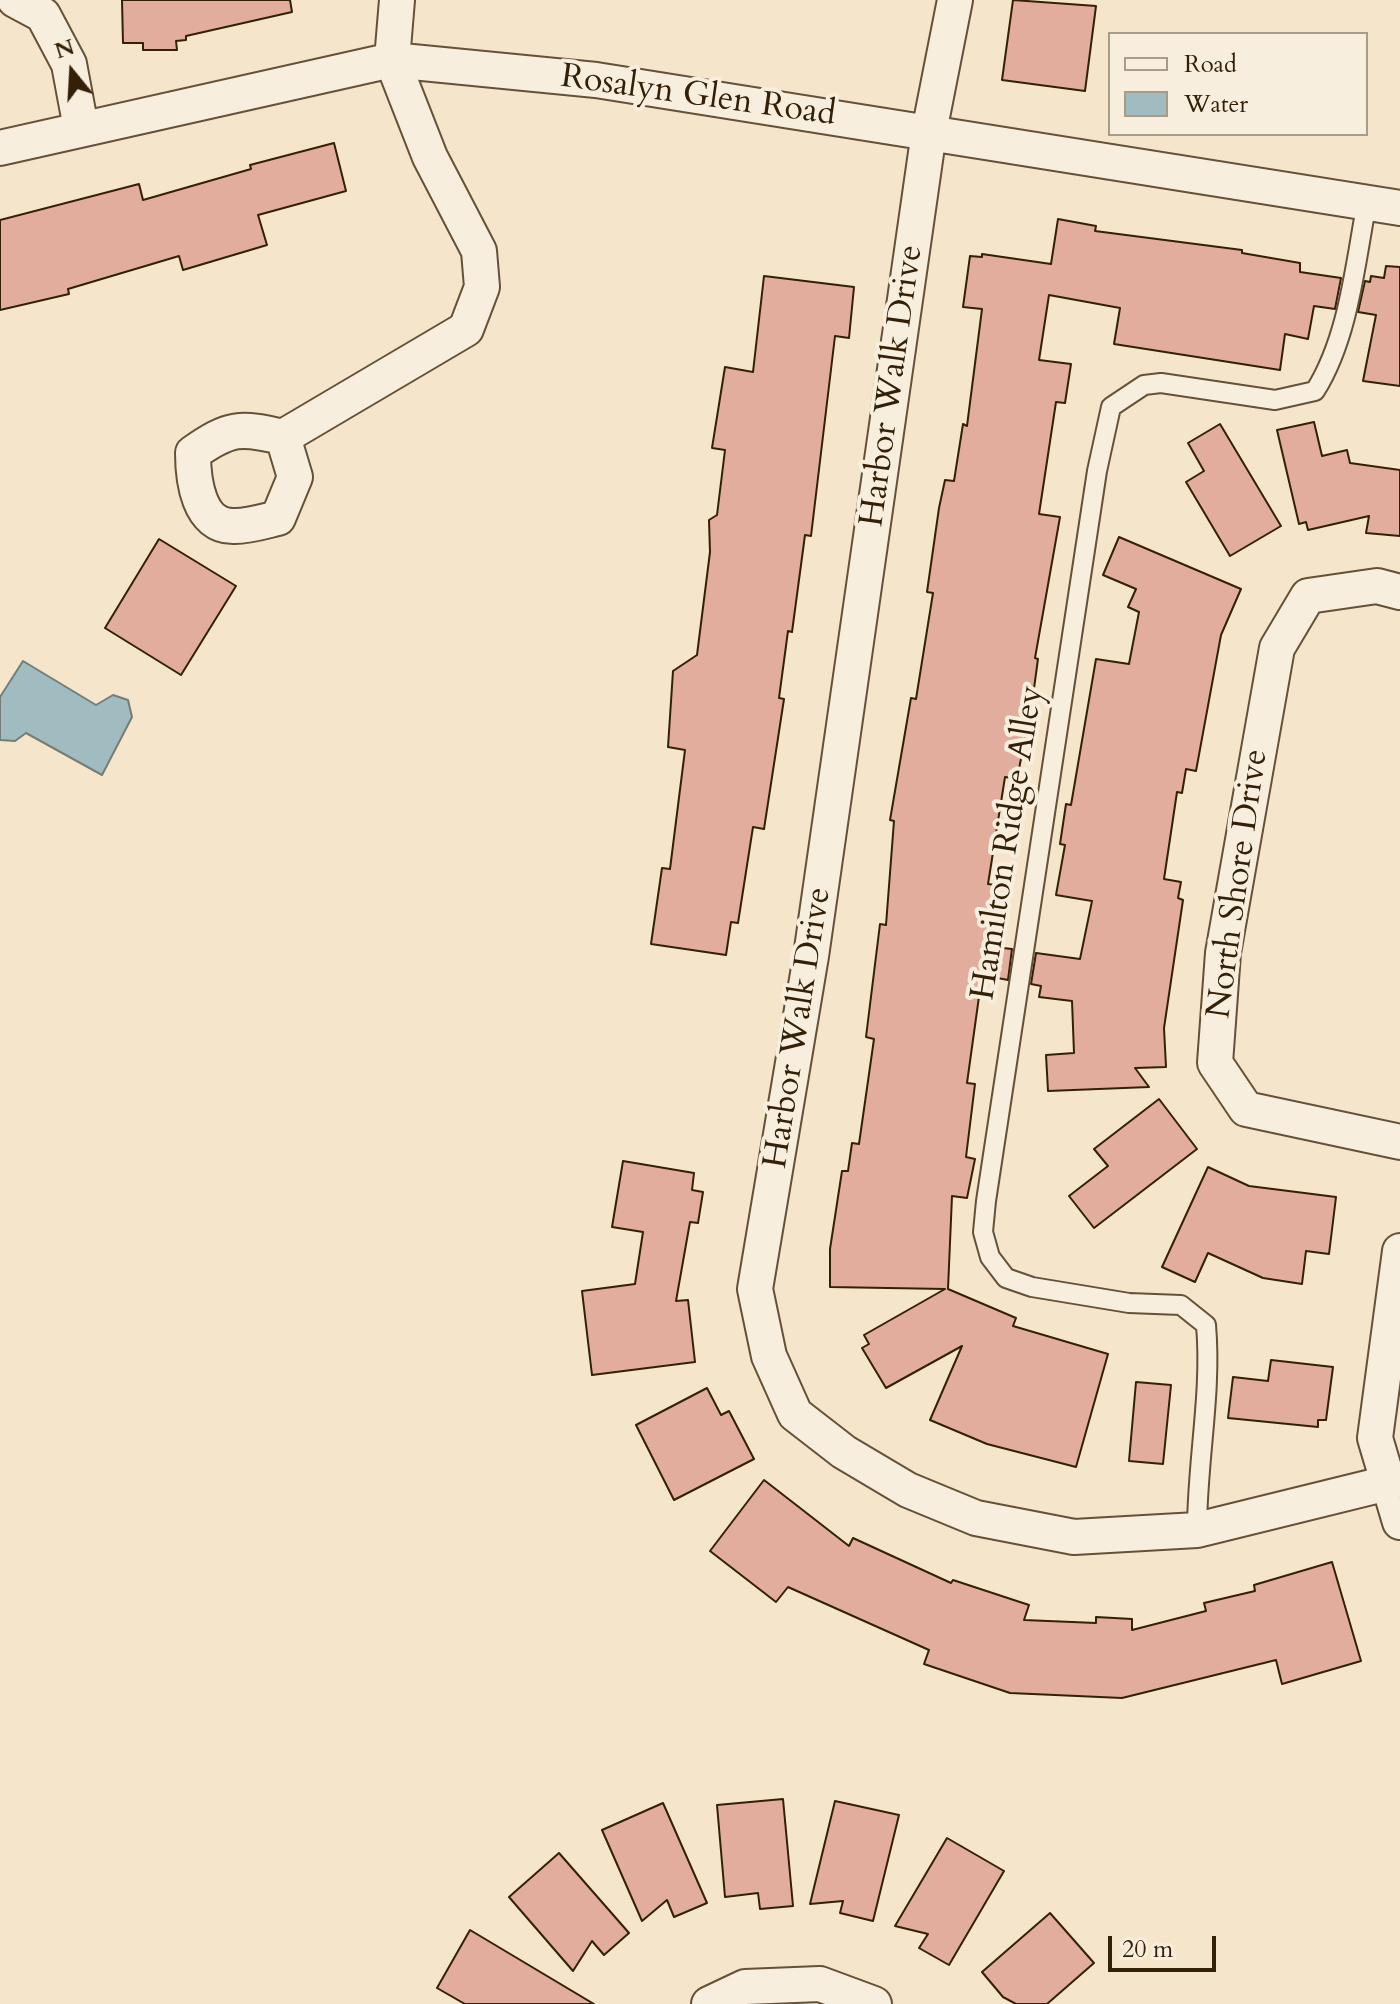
<!DOCTYPE html>
<html>
<head>
<meta charset="utf-8">
<style>
  body { margin:0 }
  #map { position:relative; width:1400px; height:2004px; overflow:hidden; background:#f5e5cb; font-family:Cardo,serif }
  canvas { display:block }
  .legend { position:absolute; left:1108px; top:32px; width:260px; height:104px; box-sizing:border-box; background:#f8eedd; border:2px solid #a99c87; margin:0; padding:10px 14px; list-style:none; font-size:24px; color:#332006 }
  .legend li { display:flex; align-items:center; gap:16px; height:40px }
  .legend b { width:40px; border:2px solid #a99c87 }
  .north { position:absolute; left:32px; top:32px; width:80px; height:80px; -webkit-text-stroke:6px #f8eedd; paint-order:stroke; rotate:342deg; font-size:22px; font-weight:700; line-height:32px; text-align:center; color:#332006 }
  .north::after { content:''; display:block; margin:auto; width:28px; height:36px; background:#332006; clip-path:polygon(50% 0,100% 100%,50% 72%,0 100%) }
  .scale { position:absolute; left:1108px; top:1936px; width:108px; height:36px; box-sizing:border-box; border:4px solid #332006; border-top:0; padding-left:10px; font-size:24px; line-height:28px; white-space:nowrap; color:#332006; -webkit-text-stroke:6px #f8eedd; paint-order:stroke }
</style>
</head>
<body>
<div id="map">
<canvas width="1400" height="2004"></canvas>
<ul class="legend">
<li><b style="height:10px;background:#f8eedd"></b>Road</li>
<li><b style="height:22px;background:#a1bcc1"></b>Water</li>
</ul>
<div class="north">N</div>
<div class="scale">20 m</div>
</div>
<script>
const c = document.querySelector('canvas').getContext('2d');
c.lineJoin = 'round';
function fillPath(path, color) {
  c.fillStyle = color;
  c.fill(path, 'evenodd');
}
function trace(path, color, width, dash) {
  c.strokeStyle = color;
  c.lineWidth = width;
  c.lineCap = dash ? 'butt' : 'round';
  c.setLineDash(dash || []);
  c.stroke(path);
}
function drawText(font, color, halo, rows, align = 'center') {
  c.font = font + ' Cardo,serif';
  c.lineWidth = 8;
  c.setLineDash([]);
  c.textBaseline = 'middle';
  c.strokeStyle = halo;
  c.fillStyle = color;
  for (const [text, x, y, turn = 0] of rows) {
    c.save();
    c.translate(x, y);
    c.rotate((+turn || 0) * Math.PI / 180);
    c.textAlign = isNaN(turn) ? turn : align;
    if (halo) c.strokeText(text, 0, 0);
    c.fillText(text, 0, 0);
    c.restore();
  }
}
const water = new Path2D(`
  M23,661l73,44 17,-10 15,5 4,17 -30,58 -76,-42 -11,8 -15,-1v-43z`);
fillPath(water, '#a1bcc1');
trace(water, '#757e76', 2);
const building = new Path2D(`
  M122,0h168l2,12 -106,24v4l-10,1 1,9h-34v-7h-20z
  M1013,0l83,6 -11,85 -83,-11z
  M334,143l12,48 -88,24 9,30 -84,25 -4,-14 -111,33 1,5 -69,16v-90l139,-36 4,16 108,-31 -1,-4z
  M1058,219l38,7 -1,5 147,19v3l58,10v9l41,6 -6,31 -21,-3 -6,33 -23,-5 -5,36 -166,-26 6,-36 -71,-13 -10,65 32,4 -6,39 -9,-1 -17,112 21,3 -25,141 3,1 -6,44 -15,76 -12,-2 -17,107 7,1 -4,53 4,1 -1,8 18,2 -4,31 -26,-5 -15,108 8,1 -9,73 9,2 -8,39 -15,-2 -4,93 68,29 -3,8 95,28 -32,113 -89,-23 -57,-24 32,-74 -76,42 -24,-40 7,-4 -5,-9 81,-46 -115,-2v-38l12,-78h6l4,-28 7,1 15,-105 -8,-2 14,-113 6,1 8,-104 -4,-1 21,-122 5,1 17,-106 -6,-1 12,-84 6,-28 9,1 9,-57 4,2 15,-117 -19,-2 7,-51 12,1v-3l69,10z
  M1386,266l14,1v119l-37,-5 13,-66 -18,-3 7,-31 5,1 1,-6 13,2z
  M764,276l90,11 -5,51 -14,-2 -24,200 -6,-1 -13,97 -4,-1 -9,67 5,1 -20,130 -11,-2 -15,96 -7,-1 -5,33 -75,-11 11,-76 8,1 15,-119 -17,-3 5,-76 24,-16 13,-103 -1,-32 8,-5 8,-65 -13,-2 13,-81 28,5z
  M1314,422l8,34 25,-6 3,13 50,7v66l-34,-3 3,-17 -61,14 -2,-8 -7,2 -22,-94z
  M1220,424l61,102 -51,30 -44,-74 18,-11 -16,-28z
  M1119,537l122,52 -20,46 -25,136 -10,-2 -4,24 -5,-1 -13,87 17,3 -3,16 5,2 -19,128 2,39 -31,1 14,19 -101,4 -2,-36 28,-2 -2,-52 -33,-4 2,-11 -10,-2 5,-31 44,6 12,-58 -36,-6 9,-50 -5,-1 6,-40 5,1 25,-146 33,5 10,-52 -11,-5 8,-18 -33,-14z
  M159,539l77,47 -55,89 -76,-47z
  M1159,1099l38,50 -103,79 -25,-32 39,-30 -14,-17z
  M623,1161l71,12 -2,17 11,2 -5,31 -8,-1 -14,79 12,-1 7,62 -103,13 -10,-84 53,-7 8,-52 -31,-5z
  M1208,1167l41,19 87,11 -7,57 -23,-3 -4,33 -39,-6 -55,-25 -13,29 -33,-15z
  M1271,1360l62,7 -7,53h-8v7l-90,-9 5,-41 35,4z
  M1136,1382l35,3 -8,79 -34,-3z
  M707,1388l14,27 8,-4 25,48 -80,41 -38,-75z
  M764,1480l85,66 4,-8 98,45 2,-3 76,25 -5,15 72,3v-6l36,2v11l74,-19 -2,-8 51,-12 -1,-6 78,-23 29,99 -79,23 -6,-24 -154,38 -112,-5 -86,-29 5,-14 -141,-63 -12,15 -66,-51z
  M783,1799l10,107 -33,3 -2,-16 -33,4 -8,-92z
  M835,1801l64,14 -26,106 -33,-8 3,-12 -33,3z
  M663,1803l44,100 -33,14 -7,-17 -25,21 -40,-91z
  M947,1838l57,33 -55,94 -30,-17 9,-14 -33,-8z
  M559,1853l70,80 -25,22 -12,-14 -19,30 -64,-74z
  M1050,1913l44,50 -47,41h-31l-13,-7 -21,-25z
  M470,1930l124,74h-129l-28,-16z`);
fillPath(building, '#e3ad9e');
trace(building, '#332006', 2);
const service = new Path2D(`
  M1197,1530c0,-69 15,-137 9,-205l-25,-20 -52,-2 -97,-16 -26,-9 -16,-21 -7,-25 3,-31 111,-730 14,-64 33,-22 17,-2 114,17 40,-9c34,-54 40,-127 52,-189`);
const minor = new Path2D(`
  M15,0l28,15 26,49 12,64
  M955,0l-26,132 -118,824 -56,333 14,67 26,58 49,38 64,38 68,28 98,19 123,-7 203,-50
  M0,148l392,-88 204,20 804,128
  M283,437l12,40 -17,41c-13,3 -29,8 -43,8 -37,2 -42,-47 -42,-73 37,-26 47,-26 90,-16l183,-108 16,-42 -3,-36 -49,-94 -38,-97 5,-60
  M1400,592l-23,-6 -69,10 -31,52 -54,305 -8,110 31,46 154,33
  M1400,1251l-25,187 25,84
  M709,2004l36,-17 75,-3 54,20`);
trace(service, '#645137', 22);
trace(minor, '#645137', 38);
trace(service, '#f8eedd', 18);
trace(minor, '#f8eedd', 34);
drawText('34px', '#332006', '#f8eedd', [
  ["Rosalyn Glen Road",698,97,8],
  ["Harbor Walk Drive",893,386,-82],
  ["Hamilton Ridge Alley",1009,843,-81],
  ["North Shore Drive",1239,884,-82],
  ["Harbor Walk Drive",799,1028,-81]
]);
</script>
</body>
</html>
